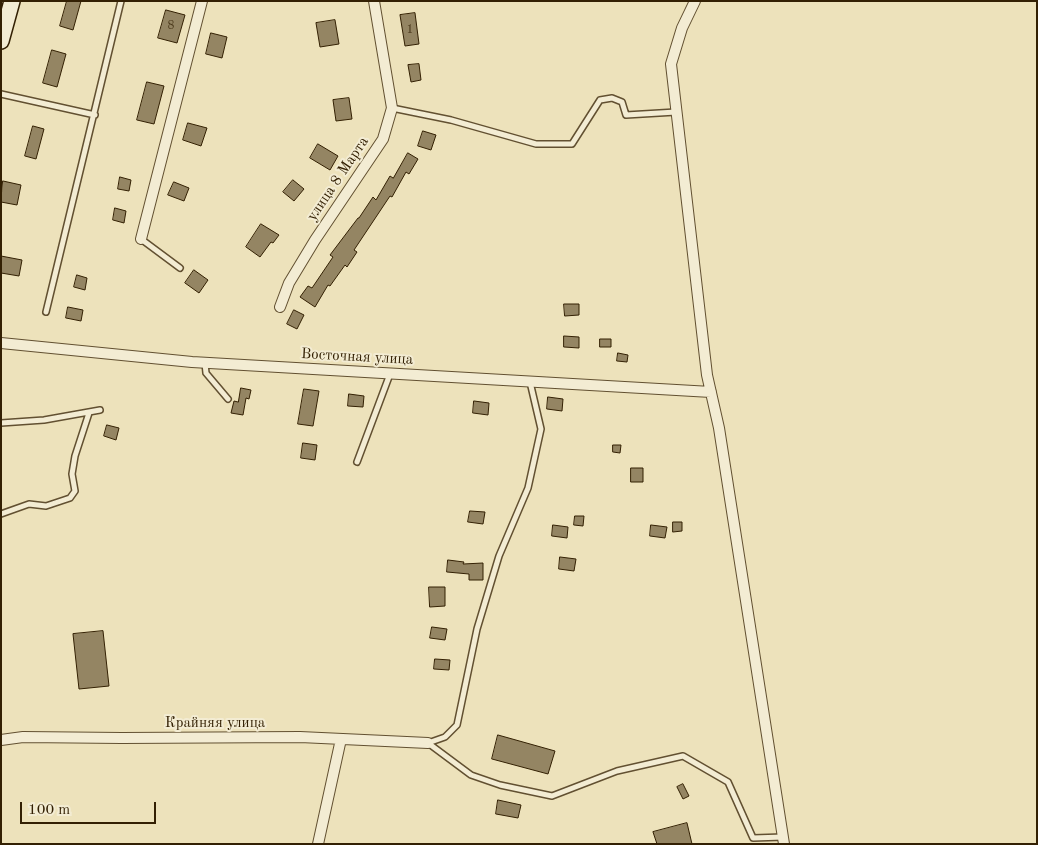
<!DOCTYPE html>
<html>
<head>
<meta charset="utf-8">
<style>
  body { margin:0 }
  #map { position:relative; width:1038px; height:845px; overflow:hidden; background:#ede2bb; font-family:"Old Standard TT",serif }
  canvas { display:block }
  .frame { position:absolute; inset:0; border:2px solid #332003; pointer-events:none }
  .scale { position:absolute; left:20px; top:802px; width:136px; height:22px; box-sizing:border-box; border:2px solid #332003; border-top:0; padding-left:6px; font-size:15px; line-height:18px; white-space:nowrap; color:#332003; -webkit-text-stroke:4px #f3ecd3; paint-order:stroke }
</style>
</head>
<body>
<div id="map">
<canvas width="1038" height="845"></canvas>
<div class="frame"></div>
<div class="scale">100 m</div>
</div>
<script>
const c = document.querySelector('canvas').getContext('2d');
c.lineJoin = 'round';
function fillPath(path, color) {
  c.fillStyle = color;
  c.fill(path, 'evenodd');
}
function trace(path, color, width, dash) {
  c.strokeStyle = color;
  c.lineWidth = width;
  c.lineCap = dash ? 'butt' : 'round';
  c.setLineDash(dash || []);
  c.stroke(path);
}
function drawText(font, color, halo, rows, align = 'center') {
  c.font = font + ' "Old Standard TT",serif';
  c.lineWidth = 4;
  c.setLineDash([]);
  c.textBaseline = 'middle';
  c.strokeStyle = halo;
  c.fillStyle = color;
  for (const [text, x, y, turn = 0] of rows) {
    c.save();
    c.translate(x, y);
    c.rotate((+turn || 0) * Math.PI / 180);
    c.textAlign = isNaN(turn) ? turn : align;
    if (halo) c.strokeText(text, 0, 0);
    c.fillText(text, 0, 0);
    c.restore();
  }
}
const building = new Path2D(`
  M67,1h14l-8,29 -13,-4z
  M166,10l19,5 -8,28 -19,-5z
  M415,13l4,31 -14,2 -5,-31z
  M335,20l4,24 -19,3 -4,-24z
  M211,33l16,4 -5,21 -16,-4z
  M52,50l14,4 -9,33 -14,-4z
  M419,64l2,16 -10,2 -3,-17z
  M147,82l17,4 -10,38 -17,-4z
  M349,98l3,21 -16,2 -3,-21z
  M188,123l19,5 -6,18 -18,-6z
  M33,126l11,3 -8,30 -11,-3z
  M423,131l13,4 -5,15 -13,-4z
  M318,144l20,12 -8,14 -20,-12z
  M408,153l10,6 -9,15 -3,-2 -14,25 -2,-1 -36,54 3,2 -10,15 -2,-2 -15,21 -2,-1 -13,22 -15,-10 8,-11 4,2 21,-31 -3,-2 28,-37h1l14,-21 3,3 14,-24 3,2z
  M120,177l11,3 -2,11 -11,-2z
  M293,180l11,9 -10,12 -11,-9z
  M3,181l18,4 -4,20 -16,-3z
  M174,182l15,6 -5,13 -16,-6z
  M115,208l11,3 -2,12 -11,-3z
  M261,224l18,11 -6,8 -2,-1 -11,15 -14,-10z
  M1,256l21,4 -3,16 -18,-3z
  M194,270l14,10 -9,13 -14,-10z
  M77,275l10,3 -2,12 -11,-3z
  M564,304h15v11l-14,1z
  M68,307l15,3 -2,11 -15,-3z
  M294,310l10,5 -7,14 -10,-5z
  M564,336l15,1v11l-15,-1z
  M600,339h11v8h-11z
  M618,353l10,2 -1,7 -10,-1z
  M241,388l10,2 -2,9 -3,-1 -3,17 -12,-2 3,-12 4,1z
  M304,389l15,2 -6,35 -15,-2z
  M349,394l15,2 -1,11 -15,-1z
  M548,397l15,2 -1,12 -15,-2z
  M474,401l15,2 -1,12 -15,-2z
  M107,425l12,3 -3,12 -12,-4z
  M303,443l14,2 -2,15 -14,-2z
  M613,445h8l-1,8 -7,-1z
  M631,468h12v14h-12z
  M470,511l15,1 -2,12 -15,-2z
  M575,516h9l-1,10 -9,-1z
  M673,522h9v9l-9,1z
  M553,525l15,2 -1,11 -15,-2z
  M651,525l16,2 -2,11 -15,-2z
  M560,557l16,2 -2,12 -15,-2z
  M448,560l16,2 -1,2 20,-1v17h-14v-6l-22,-2z
  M429,587h16v19l-15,1z
  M432,627l15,2 -2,11 -15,-2z
  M103,631l6,55 -30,3 -6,-55z
  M435,659l15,1 -1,10 -15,-1z
  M498,735l57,16 -7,23 -56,-15z
  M683,784l6,12 -6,3 -6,-12z
  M498,800l23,5 -3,13 -22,-4z
  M687,823l5,21h-35l-4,-12z`);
fillPath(building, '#948563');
trace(building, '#332003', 1);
const lane = new Path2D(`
  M1,94l94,21
  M392,108l59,12 85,24h36l28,-44 12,-2 10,4 4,13 50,-3
  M141,239l39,29
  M46,312l75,-311
  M205,363l1,10 22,26
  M1,423l43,-3 56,-10
  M357,462l33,-88
  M1,514l28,-10 17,2 24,-8 5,-7 -3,-17 3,-18 14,-43
  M428,743l43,32 29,10 52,11 65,-25 66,-15 45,26 25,56 30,-1
  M428,743l17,-6 12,-12 20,-96 22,-73 29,-68 13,-59 -11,-47`);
const street = new Path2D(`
  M695,1l-13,27 -11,36 36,311 12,53 65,416
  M141,239l61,-238
  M280,307l9,-24 26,-43 68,-101 9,-31 -18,-107
  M1,343l191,19 519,30
  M1,740l22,-3 99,1 178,-1 128,6
  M318,844l23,-105`);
const secondary = new Path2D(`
  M1,41l11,-40`);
trace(lane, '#625031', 8);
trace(street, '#625031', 12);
trace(secondary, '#332003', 18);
trace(lane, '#f3ecd3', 5);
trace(street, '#f3ecd3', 10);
trace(secondary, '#f3ecd3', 15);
drawText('12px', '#4b391b', null, [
  ["8",171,26],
  ["1",410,30]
]);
drawText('15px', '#332003', '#f3ecd3', [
  ["улица 8 Марта",338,179,-56],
  ["Восточная улица",357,357,3],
  ["Крайняя улица",215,723]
]);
</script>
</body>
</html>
